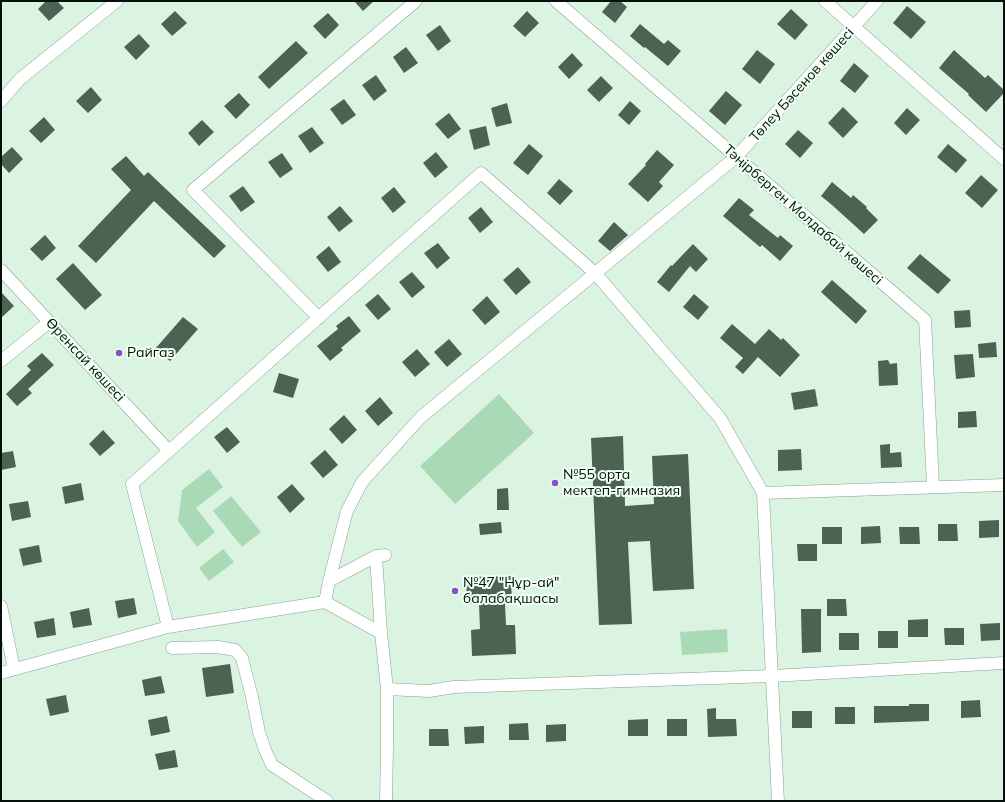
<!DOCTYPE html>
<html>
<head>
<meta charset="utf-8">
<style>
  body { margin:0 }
  #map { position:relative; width:1005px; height:802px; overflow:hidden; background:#dbf4e1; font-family:Mulish,sans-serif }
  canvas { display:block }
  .frame { position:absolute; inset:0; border:2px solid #060f09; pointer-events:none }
</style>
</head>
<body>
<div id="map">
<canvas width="1005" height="802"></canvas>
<div class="frame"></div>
</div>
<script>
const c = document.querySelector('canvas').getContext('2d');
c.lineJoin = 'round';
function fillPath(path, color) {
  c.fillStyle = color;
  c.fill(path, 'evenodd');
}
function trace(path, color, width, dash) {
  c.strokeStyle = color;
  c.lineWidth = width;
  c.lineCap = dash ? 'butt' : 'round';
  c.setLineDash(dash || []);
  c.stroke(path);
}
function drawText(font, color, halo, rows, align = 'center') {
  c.font = font + ' Mulish,sans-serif';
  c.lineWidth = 4;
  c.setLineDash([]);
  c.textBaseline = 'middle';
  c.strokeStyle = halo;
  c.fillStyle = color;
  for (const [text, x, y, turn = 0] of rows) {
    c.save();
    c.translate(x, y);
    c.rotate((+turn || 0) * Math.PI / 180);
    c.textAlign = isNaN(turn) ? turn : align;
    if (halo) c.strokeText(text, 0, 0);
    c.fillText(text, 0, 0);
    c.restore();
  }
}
fillPath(new Path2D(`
  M499,394l35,39 -79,71 -35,-38z
  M209,469l14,18 -27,21 19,24 -18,15 -19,-26 4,-31z
  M231,496l30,36 -19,15 -29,-36z
  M223,549l11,13 -25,19 -10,-13z
  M727,629l1,23 -46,3 -2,-23z`), '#aad9b6');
fillPath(new Path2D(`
  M46,1h11l7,7 -15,13 -11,-12z
  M354,1h20l-11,10z
  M611,1h9l7,6 -12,16 -13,-11z
  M907,6l19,16 -15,17 -18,-16z
  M791,9l17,16 -13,15 -18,-16z
  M175,11l12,12 -15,13 -11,-12z
  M527,11l12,12 -14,14 -12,-11z
  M328,13l11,12 -14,14 -12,-13z
  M640,24l24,20 4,-4 13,11 -13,15 -23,-19 -1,1 -14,-12z
  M440,25l11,16 -13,10 -12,-16z
  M139,34l11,12 -14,14 -12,-13z
  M296,41l12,12 -39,36 -11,-12z
  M406,47l12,16 -14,10 -11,-16z
  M757,50l18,14 -15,20 -18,-15z
  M954,50l31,28 3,-3 16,15v3l-18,19 -18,-17 1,-1 -30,-26z
  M572,53l11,12 -14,14 -11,-12z
  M854,63l15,13 -14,17 -15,-12z
  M376,75l11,16 -13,10 -12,-16z
  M601,76l12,12 -14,14 -12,-12z
  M91,87l11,13 -14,13 -12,-12z
  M726,91l16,14 -17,20 -16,-14z
  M239,93l11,12 -14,14 -12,-13z
  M344,99l12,16 -14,10 -12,-16z
  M630,101l11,10 -12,14 -11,-10z
  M507,103l5,20 -16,4 -5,-19z
  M843,107l15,15 -15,16 -15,-15z
  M907,108l13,12 -14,15 -12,-12z
  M449,113l12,16 -13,10 -13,-15z
  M44,117l11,13 -14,13 -12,-12z
  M202,120l12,12 -15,14 -11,-13z
  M486,126l4,19 -16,5 -5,-20z
  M312,127l12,16 -14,10 -12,-17z
  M798,130l15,13 -13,15 -15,-14z
  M529,144l14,12 -15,19 -15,-12z
  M948,144l19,16 -11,13 -19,-16z
  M12,147l11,12 -14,14 -8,-9v-7z
  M657,150l17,15 -15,17 4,4 -15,16 -20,-18 18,-19 -1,-1z
  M436,152l12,15 -13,11 -12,-15z
  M282,153l11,16 -13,9 -12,-16z
  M126,156l18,20 4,-4 78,74 -12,12 -60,-57 -58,62 -18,-17 53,-56 -20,-21z
  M981,175l17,15 -16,18 -17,-15z
  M559,179l14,12 -13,14 -13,-12z
  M832,182l19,16 2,-3 14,12 -1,1 12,12 -14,14 -32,-29 -11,-9z
  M243,186l12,16 -14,10 -12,-16z
  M394,187l12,15 -13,11 -12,-15z
  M739,198l15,12 -5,5 29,23 2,-3 13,11 -13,15 -18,-16 -2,2 -37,-31z
  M340,206l13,15 -14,11 -12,-15z
  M481,207l12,15 -13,11 -12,-15z
  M614,222l14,13 -18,16 -12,-10z
  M45,235l11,13 -14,13 -12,-12z
  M438,243l12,15 -13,11 -13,-16z
  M693,244l15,15 -12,13 -6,-6 -21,26 -12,-10 14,-17 1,1z
  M329,246l12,16 -13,10 -12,-15z
  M920,254l31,26 -13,14 -31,-26z
  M73,263l29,32 -17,15 -29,-31z
  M518,267l13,15 -15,13 -13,-15z
  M412,272l13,15 -13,11 -13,-16z
  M832,280l35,31 -11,13 -35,-32z
  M1,292l13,14 -13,12z
  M378,294l13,15 -13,11 -13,-15z
  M694,294l15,13 -11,13 -15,-13z
  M487,296l13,16 -15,13 -13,-15z
  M970,310l1,17 -16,1 -1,-17z
  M349,316l12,15 -20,17 2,2 -13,11 -13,-15 21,-17 -2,-3z
  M183,317l15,12 -28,32 -15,-12z
  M732,324l23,20 14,-15 12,11 2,-2 17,17 -20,22 -22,-20 -15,17 -8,-7 8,-9 -23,-20z
  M449,339l13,15 -15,13 -13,-15z
  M996,342l1,15 -18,1 -1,-14z
  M417,349l13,15 -15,13 -13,-15z
  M42,353l12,12 -26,24 4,4 -15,13 -11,-12 25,-24 -4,-4z
  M973,354l2,23 -19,2 -2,-24z
  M888,360l2,4 7,-1 1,22 -19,1 -1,-25z
  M279,373l20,6 -6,19 -20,-6z
  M815,389l3,17 -24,4 -3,-17z
  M380,397l13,16 -15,13 -13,-15z
  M976,411l1,16 -19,1v-16z
  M344,415l13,15 -15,14 -13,-15z
  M227,427l13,15 -13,11 -13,-16z
  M103,430l12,13 -15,13 -11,-12z
  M623,436l2,70 29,-2 -2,-48 36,-2 6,135 -41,2 -3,-50 -22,1 4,82 -33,1 -8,-187z
  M890,444v9l11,-1 1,15 -21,1 -1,-23z
  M801,449l1,21 -24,1v-21z
  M325,450l13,15 -15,13 -13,-15z
  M13,451l3,16 -15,3v-17z
  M81,483l3,17 -19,4 -3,-17z
  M292,484l13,15 -15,14 -13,-16z
  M508,488l1,22h-12v-21z
  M28,501l3,16 -19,4 -3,-17z
  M999,520v17l-20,1v-17z
  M501,522l1,11 -22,2 -1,-11z
  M938,524h19l1,17h-20z
  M880,526l1,17 -20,1v-17z
  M822,527h20v17h-20z
  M899,527h20l1,17h-20z
  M797,544h20v17h-19z
  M39,545l3,17 -19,4 -4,-17z
  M511,576l1,28h-7l1,21h9l1,29 -44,2 -1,-26 9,-1 -1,-25h-12l-1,-27z
  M134,598l3,16 -19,4 -3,-17z
  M827,599h19l1,17h-20z
  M89,608l3,17 -19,3 -3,-16z
  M801,609h20v43l-19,1z
  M54,618l2,17 -19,3 -3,-16z
  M928,619v18h-20v-17z
  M1000,623v17l-19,1 -1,-17z
  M944,628h20v17h-19z
  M878,631h20v17h-20z
  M839,633h20v17h-20z
  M230,664l4,29 -28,4 -4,-29z
  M161,676l4,17 -20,3 -3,-16z
  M66,695l3,17 -19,4 -4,-17z
  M980,700l1,17 -20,1v-17z
  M909,704h20v17l-55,2v-17h35z
  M835,707h20v17h-20z
  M716,708v11h20l1,17 -29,1 -1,-28z
  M792,711h20v17h-20z
  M167,716l3,16 -19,4 -3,-16z
  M648,719v17h-20v-16z
  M667,719h20v17h-20z
  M528,723l1,17h-20v-16z
  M566,724v17l-20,1v-17z
  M484,726v17l-19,1 -1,-17z
  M429,729h19l1,17h-20z
  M175,750l3,17 -19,3 -4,-16z`), '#4c6252');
const minor = new Path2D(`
  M556,1l369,319 8,166
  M825,1l179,158
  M1,101l19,-22 97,-78
  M1,270l168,181
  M319,318l-126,-128 223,-189
  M1,361l48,-39
  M763,493l15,308
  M329,581l18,-70 15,-29 59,-65 315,-260 141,-156
  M325,602l4,-21 47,-25
  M1,606l13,63
  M168,627l157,-25 56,31 6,56 42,2 25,-4 318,-11 232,-13
  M381,633l-5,-77 9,-1
  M172,648l46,-1 17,3 7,8 10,39 7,35 6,18 7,15 55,36
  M1,673l167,-46 -36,-143 349,-311 114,100 125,145 43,75 241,-8
  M386,801l1,-53v-59`);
trace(minor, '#88a08e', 13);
trace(minor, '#fff', 12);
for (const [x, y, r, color] of [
  [119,353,4,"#884fc6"],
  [555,483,4,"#884fc6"],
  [455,591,4,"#884fc6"]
]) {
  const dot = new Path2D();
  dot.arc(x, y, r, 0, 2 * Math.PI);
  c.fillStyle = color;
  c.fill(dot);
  trace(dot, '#effff3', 1.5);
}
drawText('14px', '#060f09', '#effff3', [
  ["Төлеу Бәсенов көшесі",802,85,-48],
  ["Тәңірберген Молдабай көшесі",803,215,41],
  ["Өренсай көшесі",85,360,47]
]);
drawText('14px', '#060f09', '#effff3', [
  ["Райгаз",127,353],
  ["№55 орта",563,475],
  ["мектеп-гимназия",563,491],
  ["№47 \"Нұр-ай\"",463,583],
  ["балабақшасы",463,599]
], 'left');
</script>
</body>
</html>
